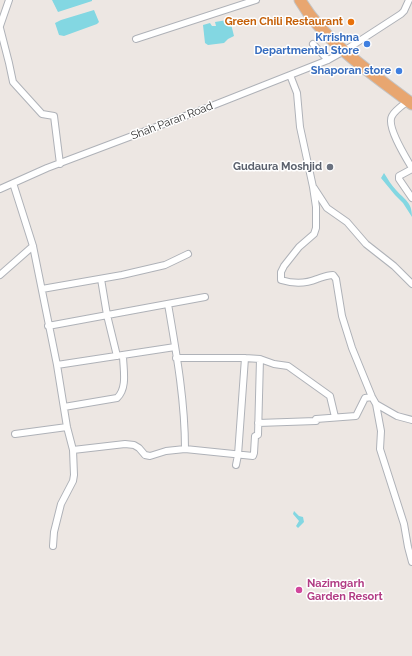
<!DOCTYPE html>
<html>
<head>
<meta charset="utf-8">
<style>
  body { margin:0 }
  canvas { display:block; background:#ede7e3 }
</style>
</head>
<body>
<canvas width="412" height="656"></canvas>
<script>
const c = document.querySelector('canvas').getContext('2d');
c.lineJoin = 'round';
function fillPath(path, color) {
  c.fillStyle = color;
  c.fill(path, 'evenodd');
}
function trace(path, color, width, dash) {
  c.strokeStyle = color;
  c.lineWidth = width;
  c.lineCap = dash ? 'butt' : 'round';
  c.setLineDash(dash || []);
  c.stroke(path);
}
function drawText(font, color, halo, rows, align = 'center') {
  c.font = font + ' Raleway,sans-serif';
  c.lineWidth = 3;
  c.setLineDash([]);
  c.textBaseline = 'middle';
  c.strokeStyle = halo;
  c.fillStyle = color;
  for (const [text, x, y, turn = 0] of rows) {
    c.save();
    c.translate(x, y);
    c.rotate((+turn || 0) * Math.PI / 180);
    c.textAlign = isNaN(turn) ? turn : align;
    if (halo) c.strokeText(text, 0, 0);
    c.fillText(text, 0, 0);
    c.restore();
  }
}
fillPath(new Path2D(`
  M52,0h40v1l-34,11z
  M94,10l5,12 -2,2 -33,12 -5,-1 -4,-12 6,-3z
  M227,20h3l4,16 -6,3 -4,4 -16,2 -3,-2 -2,-18 7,-2 2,3h4l-1,-4z
  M384,173c4,6 7,12 12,17 9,10 16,12 16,27l-9,-14 -8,-8 -14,-17z
  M294,511l5,5 4,1 1,5 -6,6 -2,-2 3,-5 -6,-7z`), '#83d7e2');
const minor = new Path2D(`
  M0,26l9,-26
  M0,28l9,35 4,19 29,32 12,2 6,48
  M136,39l120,-39
  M313,44l15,16
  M290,75l7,18 3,34 13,60 3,20v21l-2,6 -15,13 -15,19 -3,6v8c13,4 24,4 36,-1 6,-2 10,-4 16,-4l3,4 6,37 10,32 20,49 4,7 21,12 15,4
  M408,101c-5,4 -13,9 -16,15 -6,10 14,42 20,52
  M412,169l-13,7v3l13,19
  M13,183l20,63 24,119 10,62 6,23 1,25 -1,6 -12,23 -7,28 -1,14
  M314,188l13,20 20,14 19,22 28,22 18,18
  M0,189l47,-21 162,-61 119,-47 16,-9 57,-37 3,-3 5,-11
  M0,275l33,-29
  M101,279l6,36 10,41
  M42,289l80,-14 43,-10 23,-11
  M168,304c8,47 17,96 17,145
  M48,326l157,-29
  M176,358h69l15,1 14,5 14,2 42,30 5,21
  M57,365l118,-18
  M376,404l5,27 -1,18 24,75 4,23 4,15
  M64,407l53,-9c11,-10 6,-30 6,-43
  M258,423l58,-2v-2l40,-3 9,-18 7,-1
  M15,434l52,-7
  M73,450l52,-6 9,1 5,3 6,7 5,1 16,-5 19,-2 68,7 1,-3 1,-17 3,-1 2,-76
  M236,465l2,-10 7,-97`);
const trunk = new Path2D(`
  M300,0c25,43 73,74 112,104`);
trace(minor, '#afb2b8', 8);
trace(trunk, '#c4c4c4', 13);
trace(minor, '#fff', 6);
trace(trunk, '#e8a670', 11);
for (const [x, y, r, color] of [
  [351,22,4,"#e8710a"],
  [367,44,4,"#3f7fe0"],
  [399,71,4,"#3f7fe0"],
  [330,167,4,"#6b7280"],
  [299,590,4,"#d1479c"]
]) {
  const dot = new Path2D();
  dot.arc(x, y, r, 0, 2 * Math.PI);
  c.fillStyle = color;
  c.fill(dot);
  trace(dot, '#fff', 1.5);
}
drawText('bold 11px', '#c56008', '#fff', [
  ["Green Chili Restaurant",343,22]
], 'right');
drawText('bold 11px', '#366cbe', '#fff', [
  ["Krrishna",359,38],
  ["Departmental Store",359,51],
  ["Shaporan store",391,71]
], 'right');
drawText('11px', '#2e2e2e', '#fff', [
  ["Shah Paran Road",172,121,-21]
]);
drawText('bold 11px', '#5b616d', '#fff', [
  ["Gudaura Moshjid",322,167]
], 'right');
drawText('bold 11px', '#b23c85', '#fff', [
  ["Nazimgarh",307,584],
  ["Garden Resort",307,597]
], 'left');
</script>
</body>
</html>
